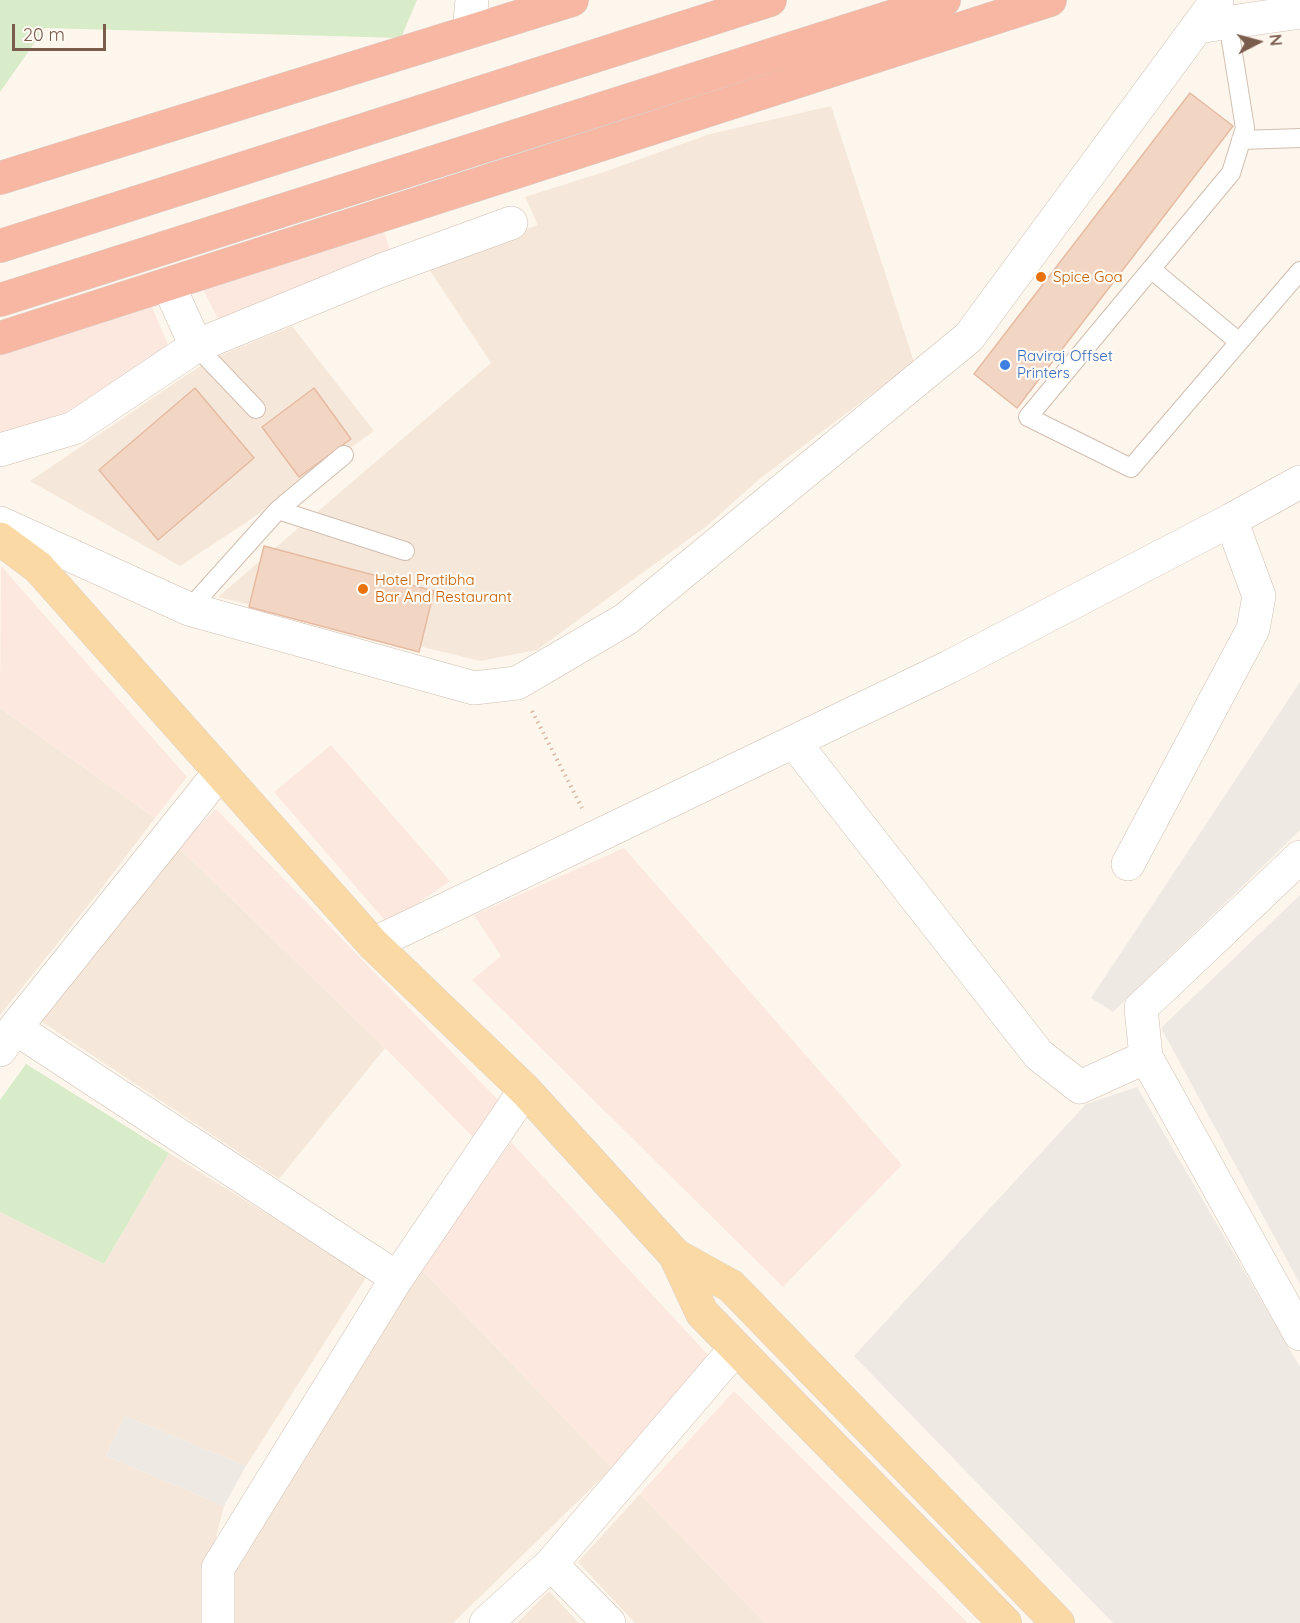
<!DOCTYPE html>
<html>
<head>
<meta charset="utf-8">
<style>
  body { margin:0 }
  #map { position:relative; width:1300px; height:1623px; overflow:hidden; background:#fdf6ec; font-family:Quicksand,sans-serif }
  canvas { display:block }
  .north { position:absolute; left:1228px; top:12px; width:60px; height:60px; -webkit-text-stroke:4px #fffaf3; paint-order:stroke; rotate:84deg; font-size:16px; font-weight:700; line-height:24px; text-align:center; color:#7a5c4d }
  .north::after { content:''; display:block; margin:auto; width:21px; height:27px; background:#7a5c4d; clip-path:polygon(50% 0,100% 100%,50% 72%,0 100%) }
  .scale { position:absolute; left:12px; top:24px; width:94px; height:27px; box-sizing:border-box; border:3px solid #7a5c4d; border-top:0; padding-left:8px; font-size:18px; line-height:21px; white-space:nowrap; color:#7a5c4d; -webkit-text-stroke:4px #fffaf3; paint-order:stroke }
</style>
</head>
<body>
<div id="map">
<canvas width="1300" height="1623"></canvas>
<div class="north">N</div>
<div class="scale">20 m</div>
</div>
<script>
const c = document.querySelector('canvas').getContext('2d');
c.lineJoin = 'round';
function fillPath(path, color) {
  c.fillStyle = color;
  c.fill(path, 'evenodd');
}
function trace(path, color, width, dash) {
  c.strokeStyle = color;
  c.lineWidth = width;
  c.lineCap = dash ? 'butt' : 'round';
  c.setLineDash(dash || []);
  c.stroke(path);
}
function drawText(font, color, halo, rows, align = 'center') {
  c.font = font + ' Quicksand,sans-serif';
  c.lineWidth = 4.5;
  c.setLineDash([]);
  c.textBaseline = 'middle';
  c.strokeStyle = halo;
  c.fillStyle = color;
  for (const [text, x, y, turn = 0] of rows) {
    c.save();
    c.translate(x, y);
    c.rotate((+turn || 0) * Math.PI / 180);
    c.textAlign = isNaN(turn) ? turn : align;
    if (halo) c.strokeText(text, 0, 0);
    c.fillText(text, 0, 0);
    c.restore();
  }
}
fillPath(new Path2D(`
  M831,106l83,256 -157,119 -49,44 -171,125 -57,11 -262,-64 273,-234 -64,-97 111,-41 -13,-28 79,-25 106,-38z
  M292,326l82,105 -127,91 -67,44 -150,-85 179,-121z
  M0,708l155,110 -57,75 -98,122z
  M178,847l207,201 -106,131 -240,-159z
  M169,1153l198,123 -121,190 -121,-50 -19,40 118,50 -20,79 -1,38h-203v-411l104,52z
  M421,1269l191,199 -159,155h-221l-1,-53z
  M640,1494l125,129h-130l-57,-61z
  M549,1591l30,32h-62z`), '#f5e8da');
fillPath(new Path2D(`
  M382,225l8,25 -167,79 -21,-42z
  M151,305l21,49 -106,58 -66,22v-85z
  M1,566l186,211 -32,41 -155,-110z
  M331,745l119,136 -62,43 -114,-132z
  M216,809l283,292 -26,36 -88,-89 -207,-201z
  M624,848l278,317 -119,122 -311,-307 29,-24 -27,-41z
  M511,1142l198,214 -97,112 -191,-199z
  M734,1391l234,232h-203l-125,-129z`), '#fde8e0');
fillPath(new Path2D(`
  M1300,682v148l-187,182 -22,-14z
  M1300,895v389l-139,-256z
  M1137,1087l163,280v256h-187l-259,-267 232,-252z
  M125,1416l121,50 -22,40 -118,-50z`), '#efe9e4');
fillPath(new Path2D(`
  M0,0h417l-16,38 -356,-10 -45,64z
  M26,1064l143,89 -65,111 -104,-52v-112z`), '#d8ecc9');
const building = new Path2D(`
  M1190,93l43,33 -216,282 -43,-34z
  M195,388l59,70 -96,82 -59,-70z
  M314,388l37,51 -52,38 -37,-50z
  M264,546l170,45 -15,61 -170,-45z`);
fillPath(building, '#f3d5c3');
trace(building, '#e6bba3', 1.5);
const lane = new Path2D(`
  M1228,22l17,106 -14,45 -203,244 103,51 169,-197
  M1241,140l59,-2
  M1151,269l88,73
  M196,346l60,63
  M278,510l66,-55
  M189,609l89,-99 127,41`);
const street = new Path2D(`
  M1197,27l103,-15
  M469,31l3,-31
  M168,284l28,62
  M0,450l74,-22 122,-82 186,-76 129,-47
  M0,523l189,86 285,79 43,-5 109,-64 343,-282 248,-337
  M794,742l245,313 41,32 66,-30
  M1300,857l-159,151 5,49 154,277
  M1128,864l125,-235 6,-33 -28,-76
  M373,944l576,-277 282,-147 69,-38
  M15,1028l382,250
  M0,1050l15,-22 205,-256
  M551,1564l58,59
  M218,1623v-55l177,-287 130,-191
  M486,1623l65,-59 184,-215`);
const primary = new Path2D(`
  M0,539l38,28 335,377 152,146 150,165 27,58 303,310
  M675,1255l56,31 327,337`);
const highway = new Path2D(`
  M0,178l572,-178
  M0,246l770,-246
  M0,300l944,-300
  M0,338l1050,-338`);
trace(lane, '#d1beb0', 20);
trace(street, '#d1beb0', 34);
trace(primary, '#dad1cd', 34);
trace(highway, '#dad1cd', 34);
trace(new Path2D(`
  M532,711l50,97`), '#d9b8a5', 4, [1.5, 4.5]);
trace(lane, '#fff', 18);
trace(street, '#fff', 33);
trace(primary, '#fbd9a5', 33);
trace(highway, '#f7b7a3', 33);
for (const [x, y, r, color] of [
  [1041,277,6,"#e8710a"],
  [1005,365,6,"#3f7fe0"],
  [363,589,6,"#e8710a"]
]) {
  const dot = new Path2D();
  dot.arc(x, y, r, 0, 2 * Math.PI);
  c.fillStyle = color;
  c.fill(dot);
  trace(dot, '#fffaf3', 2);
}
drawText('15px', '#c56008', '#fffaf3', [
  ["Spice Goa",1053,277],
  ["Hotel Pratibha",375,580],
  ["Bar And Restaurant",375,597]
], 'left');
drawText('15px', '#366cbe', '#fffaf3', [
  ["Raviraj Offset",1017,356],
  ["Printers",1017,373]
], 'left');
</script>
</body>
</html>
